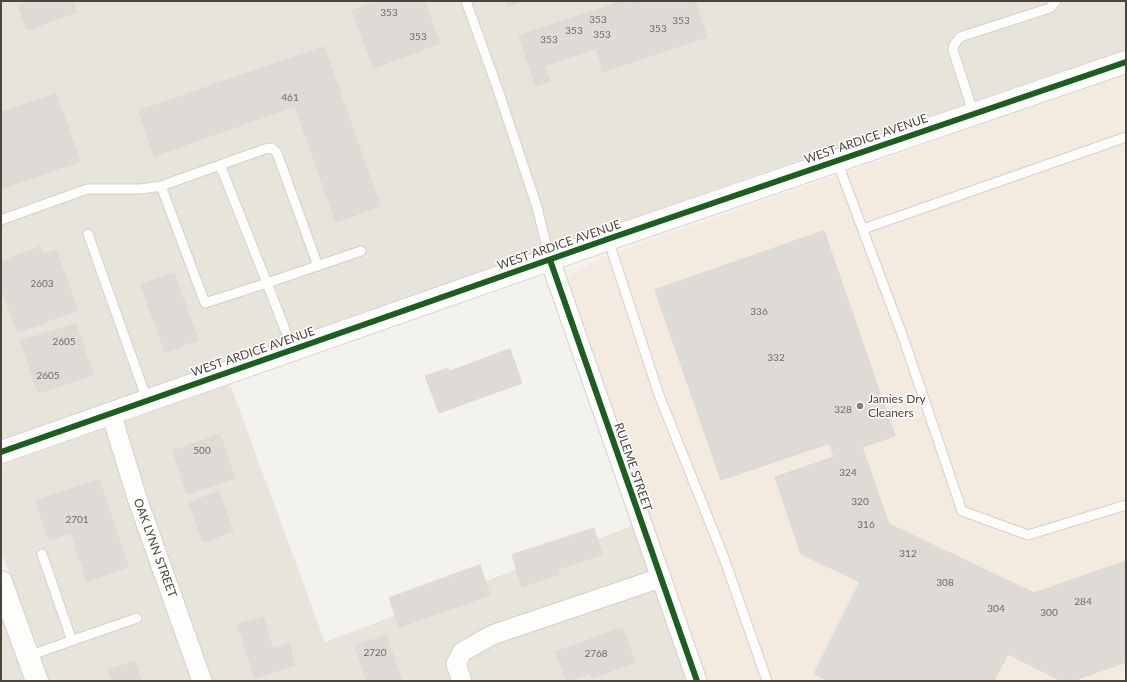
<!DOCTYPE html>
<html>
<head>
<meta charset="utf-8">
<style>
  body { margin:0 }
  #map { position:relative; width:1127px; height:682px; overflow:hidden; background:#f4f2ee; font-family:Lato,sans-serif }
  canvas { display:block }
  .frame { position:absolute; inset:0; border:2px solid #4b4439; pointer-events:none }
</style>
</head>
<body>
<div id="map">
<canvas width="1127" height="682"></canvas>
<div class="frame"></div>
</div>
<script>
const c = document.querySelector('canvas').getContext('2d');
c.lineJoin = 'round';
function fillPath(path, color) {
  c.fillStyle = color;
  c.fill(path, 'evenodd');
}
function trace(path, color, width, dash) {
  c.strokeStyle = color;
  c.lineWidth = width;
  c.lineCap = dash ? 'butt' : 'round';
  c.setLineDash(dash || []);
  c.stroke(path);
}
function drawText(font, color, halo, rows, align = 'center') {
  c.font = font + ' Lato,sans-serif';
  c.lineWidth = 3;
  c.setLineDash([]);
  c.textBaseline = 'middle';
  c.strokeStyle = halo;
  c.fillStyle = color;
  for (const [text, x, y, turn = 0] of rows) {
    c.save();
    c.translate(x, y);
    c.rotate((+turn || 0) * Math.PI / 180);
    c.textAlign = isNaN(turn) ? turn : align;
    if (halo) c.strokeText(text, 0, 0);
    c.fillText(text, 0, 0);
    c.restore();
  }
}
fillPath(new Path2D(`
  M1,1h1125v49l-369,125 -756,265z
  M230,384l95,258 320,-121 60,160h-657l-47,-130v-86z
  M1,613l24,68h-24z`), '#e7e4dc');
fillPath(new Path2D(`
  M1126,75v606h-421l-149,-398 47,-26 368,-129z`), '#f3ebdf');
const building = new Path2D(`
  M32,1h41l4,11 -50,18 -9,-24z
  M377,1h47l16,42 -66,25 -22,-57z
  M507,1h16l-15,5z
  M622,1h11l1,2 6,-2h55l12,36 -104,35 -7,-24 -52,18 6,15 -14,5 -17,-50z
  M324,47l56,159 -44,16 -41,-116 -141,50 -15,-45z
  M56,94l24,67 -79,28v-76z
  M824,231l71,205 -33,11 27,77 145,69 92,-32v101l-54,19h-10l-54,-27 -14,27h-165l-15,-7 46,-92 -59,-28 -26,-77 59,-20 -4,-14 -109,37 -66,-190z
  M40,247l3,8 13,-5 22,60 -60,22 -17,-45v-25z
  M174,273l24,67 -33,12 -24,-67z
  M76,324l17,51 -55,18 -17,-52z
  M510,349l12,34 -83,30 -14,-37 23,-8 1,3z
  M220,435l15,43 -48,16 -14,-43z
  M99,480l29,87 -41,14 -16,-48 -22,7 -13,-39z
  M219,492l14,39 -30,11 -14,-39z
  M594,528l8,27 -45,15 1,5 -36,12 -10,-32z
  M480,565l10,30 -91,32 -10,-29z
  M263,617l10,32 16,-5 6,21 -40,13 -17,-53z
  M622,628l13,34 -43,16 -2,-5 -23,8 -11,-29z
  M386,636l16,45h-35l-12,-35z
  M135,662l6,19h-28l-4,-11z`);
fillPath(building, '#dedbd6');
trace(building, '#dcd9d4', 1);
const service = new Path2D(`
  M466,1l32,89 39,117 13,53
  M974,115l-21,-65 1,-5 6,-8 90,-29 6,-7
  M837,161l66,176 59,174 66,24 98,-30
  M220,165l47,118 94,-32
  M161,186l104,-37 7,-1 5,5 41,113
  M1,220l86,-31h54l20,-3 44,117 62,-20 26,67
  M863,229l263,-92
  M88,234l59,166
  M608,239l51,156 65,163 43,123
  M42,554l30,87
  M28,656l109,-38`);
const minor = new Path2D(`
  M550,260l147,421
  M111,413l26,85 65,183
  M462,681l-6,-17 6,-12 30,-17 168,-57`);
const tertiary = new Path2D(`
  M1,452l607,-213 518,-177
  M1,582l36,99`);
trace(service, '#d2d0cb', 11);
trace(minor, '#d2d0cb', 21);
trace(tertiary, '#d2d0cb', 24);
trace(service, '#fdfdfc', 9);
trace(minor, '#fdfdfc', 19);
trace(tertiary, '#fdfdfc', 22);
trace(new Path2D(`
  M550,260l147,421
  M1,452l607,-213 518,-177`), '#1b5e20', 6);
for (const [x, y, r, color] of [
  [860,406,4,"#868178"]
]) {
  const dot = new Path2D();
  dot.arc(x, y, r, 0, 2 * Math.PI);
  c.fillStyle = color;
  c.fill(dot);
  trace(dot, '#fff', 1.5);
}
drawText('10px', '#706a61', null, [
  ["353",389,13],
  ["353",598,20],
  ["353",681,21],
  ["353",658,29],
  ["353",574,31],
  ["353",602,35],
  ["353",418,37],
  ["353",549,40],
  ["461",290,98],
  ["2603",42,284],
  ["336",759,312],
  ["2605",64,342],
  ["332",776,358],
  ["2605",48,376],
  ["328",843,410],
  ["500",202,451],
  ["324",848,473],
  ["320",860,502],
  ["2701",77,520],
  ["316",866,525],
  ["312",908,554],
  ["308",945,583],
  ["284",1083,602],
  ["304",996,609],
  ["300",1049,613],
  ["2720",375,653],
  ["2768",596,654]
]);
drawText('12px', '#4b4439', '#fff', [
  ["WEST ARDICE AVENUE",866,139,-19],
  ["WEST ARDICE AVENUE",559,245,-19],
  ["WEST ARDICE AVENUE",253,352,-19],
  ["RULEME STREET",633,467,71],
  ["OAK LYNN STREET",155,548,70]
]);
drawText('12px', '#4b4439', '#fff', [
  ["Jamies Dry",868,399],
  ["Cleaners",868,413]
], 'left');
</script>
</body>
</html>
